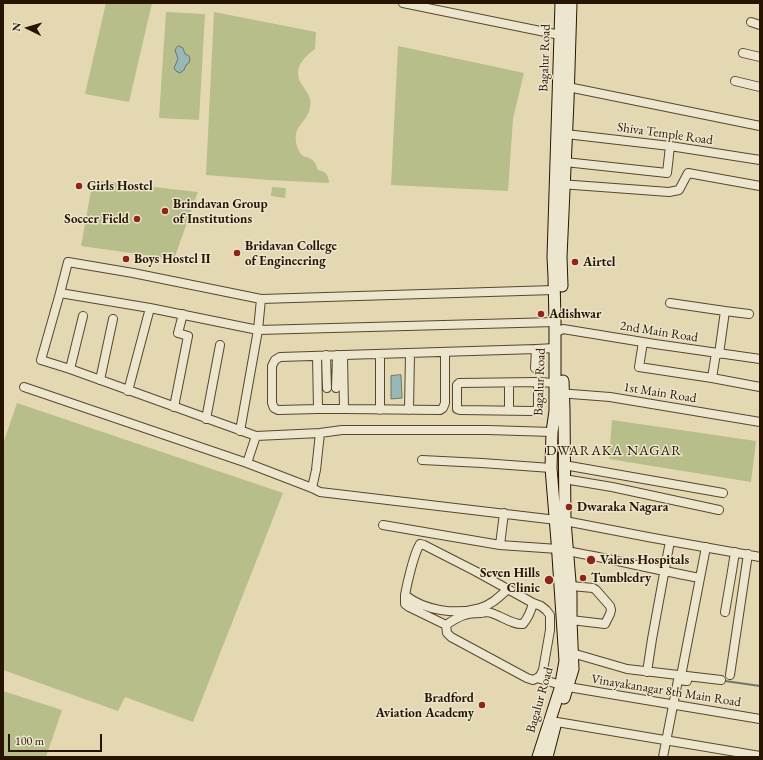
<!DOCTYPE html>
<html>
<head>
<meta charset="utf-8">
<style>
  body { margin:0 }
  #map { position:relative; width:763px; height:760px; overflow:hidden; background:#e4d8b3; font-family:"EB Garamond",serif }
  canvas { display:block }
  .frame { position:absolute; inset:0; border:4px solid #281501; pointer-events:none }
  .north { position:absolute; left:8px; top:8px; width:40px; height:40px; -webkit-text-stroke:3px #ede6ce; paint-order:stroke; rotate:275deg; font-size:11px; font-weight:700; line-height:16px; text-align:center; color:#281501 }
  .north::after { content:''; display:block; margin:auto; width:14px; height:18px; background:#281501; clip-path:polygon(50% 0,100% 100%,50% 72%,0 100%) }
  .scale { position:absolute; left:8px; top:734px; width:94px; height:18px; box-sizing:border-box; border:2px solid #281501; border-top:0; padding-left:5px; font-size:12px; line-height:14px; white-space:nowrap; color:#281501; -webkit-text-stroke:3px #ede6ce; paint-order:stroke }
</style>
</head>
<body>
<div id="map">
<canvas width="763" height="760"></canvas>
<div class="frame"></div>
<div class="north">N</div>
<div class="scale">100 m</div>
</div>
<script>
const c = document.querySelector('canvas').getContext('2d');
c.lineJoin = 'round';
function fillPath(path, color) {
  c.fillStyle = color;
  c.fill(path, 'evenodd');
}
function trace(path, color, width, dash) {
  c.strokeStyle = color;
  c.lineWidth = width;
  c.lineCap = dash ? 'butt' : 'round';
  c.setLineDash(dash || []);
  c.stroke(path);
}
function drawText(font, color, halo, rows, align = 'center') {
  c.font = font + ' "EB Garamond",serif';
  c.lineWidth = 3;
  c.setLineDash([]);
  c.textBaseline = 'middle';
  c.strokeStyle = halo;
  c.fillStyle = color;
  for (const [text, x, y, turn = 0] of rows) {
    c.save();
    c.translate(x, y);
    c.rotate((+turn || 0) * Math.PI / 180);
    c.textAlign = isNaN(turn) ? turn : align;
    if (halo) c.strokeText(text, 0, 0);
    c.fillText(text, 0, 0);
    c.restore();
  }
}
fillPath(new Path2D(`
  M106,3h46l-23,99 -44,-8z
  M166,12l39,2 -6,106 -40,-2z
  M214,12l102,20 -1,17c-12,9 -23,20 -13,36 5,7 10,13 8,22 -2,16 -19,18 -13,39 1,3 3,8 6,10 2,1 4,1 6,2 5,2 7,6 9,12 7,1 11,5 11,13l-60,-3 -63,-5z
  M398,46l126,27 -11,46 -5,72 -117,-6z
  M93,180l105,12 -24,67 -93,-13z
  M272,187l14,1 -1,10 -14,-2z
  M17,403l266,90 -90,229 -68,-25 -7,14 -115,-41v-226z
  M612,420l144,21 -5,41 -142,-23z
  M3,691l59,19 -16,47h-43z`), '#b7be8a');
const water = new Path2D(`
  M179,46l4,2 2,6 4,2 1,3 -1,4 -3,2 -2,5 -4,3 -4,-2 -2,-3 4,-9 -3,-9 2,-3z
  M401,375l1,23 -11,1v-23z`);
fillPath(water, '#97b8b4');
trace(water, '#6b776c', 1);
trace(new Path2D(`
  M725,681l35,5`), '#6b776c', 2);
const street = new Path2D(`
  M403,3l157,32
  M751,22l9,3
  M743,53l17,4
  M735,81l25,6
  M568,87l192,39
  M566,134l104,12 90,14
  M565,162l102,11 3,-27
  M560,184l109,8 10,-2 9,-17 72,13
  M60,293l-19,67 29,9 186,67
  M261,299l293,-9
  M670,303l55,8 -6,43
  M725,311l24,3
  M555,333l8,-4 92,15 105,15
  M643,342l-4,25 73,11
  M716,353l-4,25 48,9
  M326,355l1,33
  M343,355l1,54 96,1 3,-2 2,-5v-51
  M317,356l1,53 -40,1 -4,-2 -2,-5v-37l3,-6 5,-3 256,-8 19,-1
  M535,368l1,-19
  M70,369l13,-53
  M100,380l13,-61
  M538,382l-79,1 -2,2v24l3,1 73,1 3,-1 2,-2v-26l17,1
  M24,387l223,76 65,25 8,4 245,29 83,16 22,4
  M336,388l1,-33
  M128,391l22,-83
  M558,393l52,4 150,25
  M174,407l14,-71 -10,-3 5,-19
  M318,409h26
  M380,410v-56
  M409,410l1,-57
  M509,411v-28
  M206,419l14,-74
  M240,431l18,-101 -108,-22 -90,-15 8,-31 65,11 128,26 -3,31 297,-8
  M422,460l60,3 69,5
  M247,463l9,-27 64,-3 22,-3h146l64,2
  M564,465l159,28
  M564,479l48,8 107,23
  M312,488l4,-18 4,-37
  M383,525l117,20 58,4
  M500,545l4,-32
  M567,551c45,8 89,19 133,27
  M571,586l22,2 3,2 14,16 1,4 -1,4 -5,10 -34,-4
  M508,589c-9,8 -17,16 -28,19 -24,7 -55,3 -75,-13 2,-11 9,-42 15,-51l4,1 51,26 58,32 8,3 5,4 4,5v15l-7,40 -3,6 -3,2 -4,2 -6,-2 -76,-41 -4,-4 -1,-8c13,-9 20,-12 35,-12 4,-1 9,-1 13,1 9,3 19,11 29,10 5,-6 8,-13 10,-21
  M405,595v9l4,3 37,18
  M725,612l7,-41 3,-19
  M572,653l55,16 94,11
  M647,672l5,-33 18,-98 90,16
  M730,675l18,-121
  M681,676l25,-129
  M537,678l31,9 192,32
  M557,722l203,34
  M663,757l15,-77 9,1`);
const secondary = new Path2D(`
  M562,286l-1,-29 7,-156 3,-98
  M563,381l1,29 1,111 6,73v26l2,49 -9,29
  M538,757l22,-68 5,-28 -8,-120 -6,-73 1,-36 3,-21v-89l-1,-45 -1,-20 8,-254
  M547,757l8,-31`);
trace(street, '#57462e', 10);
trace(secondary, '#281501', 13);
trace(street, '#ede6ce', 8);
trace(secondary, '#ede6ce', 11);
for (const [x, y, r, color] of [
  [79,186,4,"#8f2418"],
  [165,211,4,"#8f2418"],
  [137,219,4,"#8f2418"],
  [237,253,4,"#8f2418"],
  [126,259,4,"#8f2418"],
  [575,262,4,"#8f2418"],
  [541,314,4,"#8f2418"],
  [569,507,4,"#8f2418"],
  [591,560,5,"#8f2418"],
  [583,578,4,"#8f2418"],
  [549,580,5,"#8f2418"],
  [482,705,4,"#8f2418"]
]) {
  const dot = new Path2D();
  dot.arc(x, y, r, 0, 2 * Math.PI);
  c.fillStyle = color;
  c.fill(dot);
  trace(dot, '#ede6ce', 1.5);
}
drawText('13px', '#281501', '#ede6ce', [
  ["Bagalur Road",545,58,-88],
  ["Shiva Temple Road",665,134,8],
  ["2nd Main Road",659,332,9],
  ["Bagalur Road",540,382,-88],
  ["1st Main Road",660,393,9],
  ["Vinayakanagar 8th Main Road",666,691,9],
  ["Bagalur Road",540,700,-74]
]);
drawText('bold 13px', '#281501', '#ede6ce', [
  ["Girls Hostel",87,186],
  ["Brindavan Group",173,204],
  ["of Institutions",173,219],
  ["Soccer Field",129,219,"right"],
  ["Bridavan College",245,246],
  ["of Engineering",245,261],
  ["Boys Hostel II",134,259],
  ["Airtel",583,262],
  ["Adishwar",549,314],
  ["Dwaraka Nagara",577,507],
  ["Valens Hospitals",600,560],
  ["Seven Hills",540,573,"right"],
  ["Clinic",540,588,"right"],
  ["Tumbledry",591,578],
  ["Bradford",474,698,"right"],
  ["Aviation Academy",474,713,"right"]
], 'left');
c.letterSpacing = '1px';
drawText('14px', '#281501', '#ede6ce', [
  ["DWARAKA NAGAR",614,451]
]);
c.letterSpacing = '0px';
</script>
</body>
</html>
